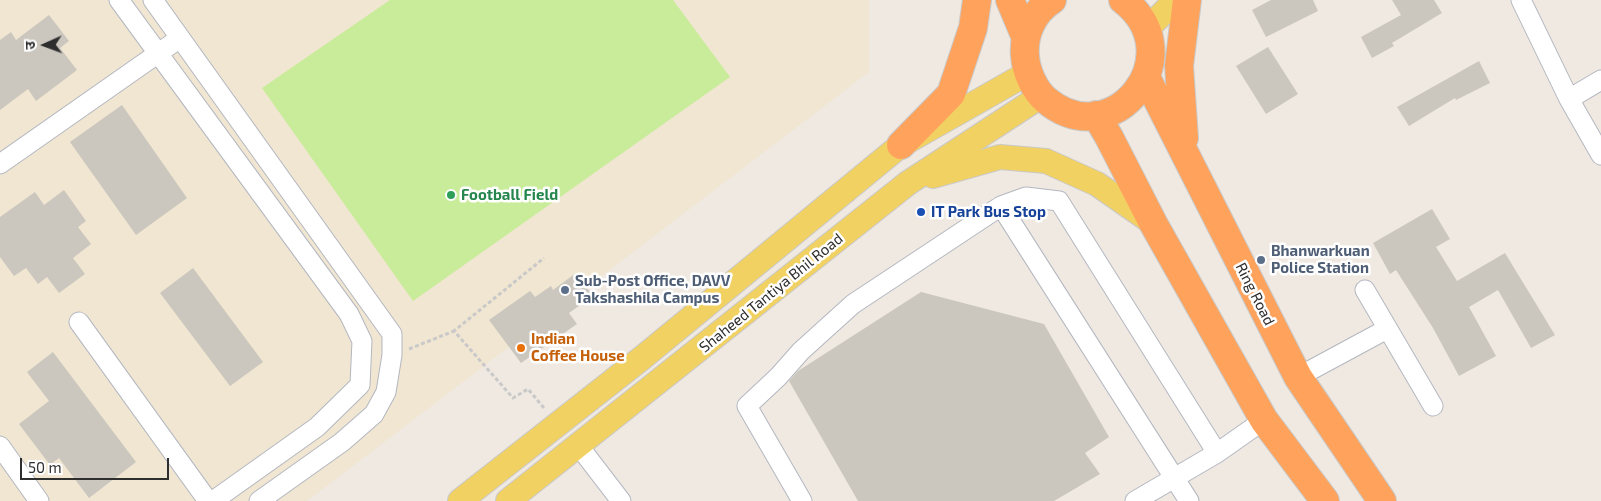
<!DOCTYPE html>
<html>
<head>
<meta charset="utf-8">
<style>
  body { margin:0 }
  #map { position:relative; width:1601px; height:501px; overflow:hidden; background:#efe9e1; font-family:"Exo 2","Noto Sans Devanagari",sans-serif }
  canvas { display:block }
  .north { position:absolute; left:20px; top:20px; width:50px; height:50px; -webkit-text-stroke:4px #fff; paint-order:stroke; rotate:268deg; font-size:14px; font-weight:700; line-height:20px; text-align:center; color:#2e2e2e }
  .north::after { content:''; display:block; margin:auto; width:18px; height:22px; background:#2e2e2e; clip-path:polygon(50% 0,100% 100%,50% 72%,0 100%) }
  .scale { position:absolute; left:20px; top:458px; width:149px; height:22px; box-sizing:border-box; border:2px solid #2e2e2e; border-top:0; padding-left:6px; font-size:15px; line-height:18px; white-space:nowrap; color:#2e2e2e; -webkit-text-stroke:4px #fff; paint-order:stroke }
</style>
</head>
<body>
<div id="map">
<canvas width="1601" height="501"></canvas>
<div class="north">उ</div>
<div class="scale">50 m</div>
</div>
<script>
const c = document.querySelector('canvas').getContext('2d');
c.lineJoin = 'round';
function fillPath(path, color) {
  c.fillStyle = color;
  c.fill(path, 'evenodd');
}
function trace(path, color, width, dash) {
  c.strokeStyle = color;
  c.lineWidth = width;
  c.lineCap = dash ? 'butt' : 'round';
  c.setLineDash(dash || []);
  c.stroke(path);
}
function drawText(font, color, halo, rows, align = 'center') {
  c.font = font + ' "Exo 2",sans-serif';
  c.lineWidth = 5;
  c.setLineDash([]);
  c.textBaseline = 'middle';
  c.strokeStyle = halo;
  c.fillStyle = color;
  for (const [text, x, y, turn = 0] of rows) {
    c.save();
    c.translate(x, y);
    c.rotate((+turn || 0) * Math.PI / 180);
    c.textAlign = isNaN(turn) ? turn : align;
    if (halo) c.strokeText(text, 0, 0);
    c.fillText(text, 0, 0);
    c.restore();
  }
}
fillPath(new Path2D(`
  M0,0h869v72l-562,429h-307z`), '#f0e6d1');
fillPath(new Path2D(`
  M390,0h283l57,77 -317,224 -151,-213z`), '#c9ec9a');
fillPath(new Path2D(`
  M1271,0h42l5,11 -52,26 -14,-27z
  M1392,0h42l8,13 -50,30 2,3 -22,12 -11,-21 40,-22z
  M49,15l20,26 -9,7 17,22 -41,31 -8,-12 -28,21v-70l11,-8 5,8z
  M1268,47l30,47 -32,20 -30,-48z
  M1479,61l11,22 -34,17 -1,-2 -46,28 -12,-19z
  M122,105l65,93 -51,37 -66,-93z
  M64,190l22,31 -8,6 13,17 -18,14 12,16 -26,19 -12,-16 -9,7 -12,-16 -12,8 -14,-19v-40l35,-25 9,13z
  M1432,209l18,30 -14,8 21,34 48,-28 50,82 -24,13 -33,-58 -29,17 27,49 -37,20 -26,-48 -37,-58 -6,4 -17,-31z
  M193,268l70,94 -33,24 -70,-93z
  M576,273l17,23 -24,17 8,11 -56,39 -32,-43 41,-29 5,6 16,-11 2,4z
  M921,292l123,32 65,113 -24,16 15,21 -46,27h-196l-69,-120 9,-10z
  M53,352l83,110 -47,36 -30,-40 -9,7 -31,-41 30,-23 -22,-29z`), '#cbc7bf');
const minor = new Path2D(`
  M119,0l230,314 13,27 -2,44 -43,42 -104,74
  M153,0l239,334v21l-6,37 -12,22 -32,28 -83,59
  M1521,0l48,99
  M1601,80l-32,19 32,56
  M0,164l180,-126
  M1001,206l25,-9 33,4 158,252
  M1365,290l68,116
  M79,322l129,179
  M1298,377l89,-48
  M578,445l43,56
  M0,446l39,55
  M802,501l-55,-95 31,-29 23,-26 52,-47 148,-98 188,295
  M1135,501l82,-48 47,-33`);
const major = new Path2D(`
  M1147,29l29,-29
  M933,176l67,-19 46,4 51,23 56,39
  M460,501l182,-143 259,-213 127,-72
  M508,501l400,-318 133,-87`);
const highway = new Path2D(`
  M1010,0l16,38
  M1052,0c-19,12 -29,34 -27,56 1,15 9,34 21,44 67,56 148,-45 77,-100
  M1146,77l152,300 84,124
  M1096,115l13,22 44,86 111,197 61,81
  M1184,138l-5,-72 8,-66
  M901,145l50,-51 22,-66 4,-28`);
trace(minor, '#b4b7c1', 21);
trace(major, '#c9c9c9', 26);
trace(highway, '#c9c9c9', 30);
trace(new Path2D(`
  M409,349l45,-18
  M544,408l-16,-19 -15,9 -59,-67 90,-73`), '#c9c9c9', 3, [4, 2.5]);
trace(minor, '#fff', 19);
trace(major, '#f2d163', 24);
trace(highway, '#ffa35c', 28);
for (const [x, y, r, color] of [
  [451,195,5,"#2e9e5b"],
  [921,212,5,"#1a4fb4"],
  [1261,260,5,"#5c6f8a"],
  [565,290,5,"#5c6f8a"],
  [521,348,5,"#e8710a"]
]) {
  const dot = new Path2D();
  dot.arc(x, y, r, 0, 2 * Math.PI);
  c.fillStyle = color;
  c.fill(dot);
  trace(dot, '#fff', 2);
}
drawText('bold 15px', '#27864d', '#fff', [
  ["Football Field",461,195]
], 'left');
drawText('bold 15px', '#164399', '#fff', [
  ["IT Park Bus Stop",931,212]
], 'left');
drawText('bold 15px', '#4e5e75', '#fff', [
  ["Bhanwarkuan",1271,251],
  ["Police Station",1271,268],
  ["Sub-Post Office, DAVV",575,281],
  ["Takshashila Campus",575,298]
], 'left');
drawText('15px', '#2e2e2e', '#fff', [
  ["Shaheed Tantiya Bhil Road",771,293,-39],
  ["Ring Road",1255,294,63]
]);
drawText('bold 15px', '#c56008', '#fff', [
  ["Indian",531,339],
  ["Coffee House",531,356]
], 'left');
</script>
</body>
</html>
